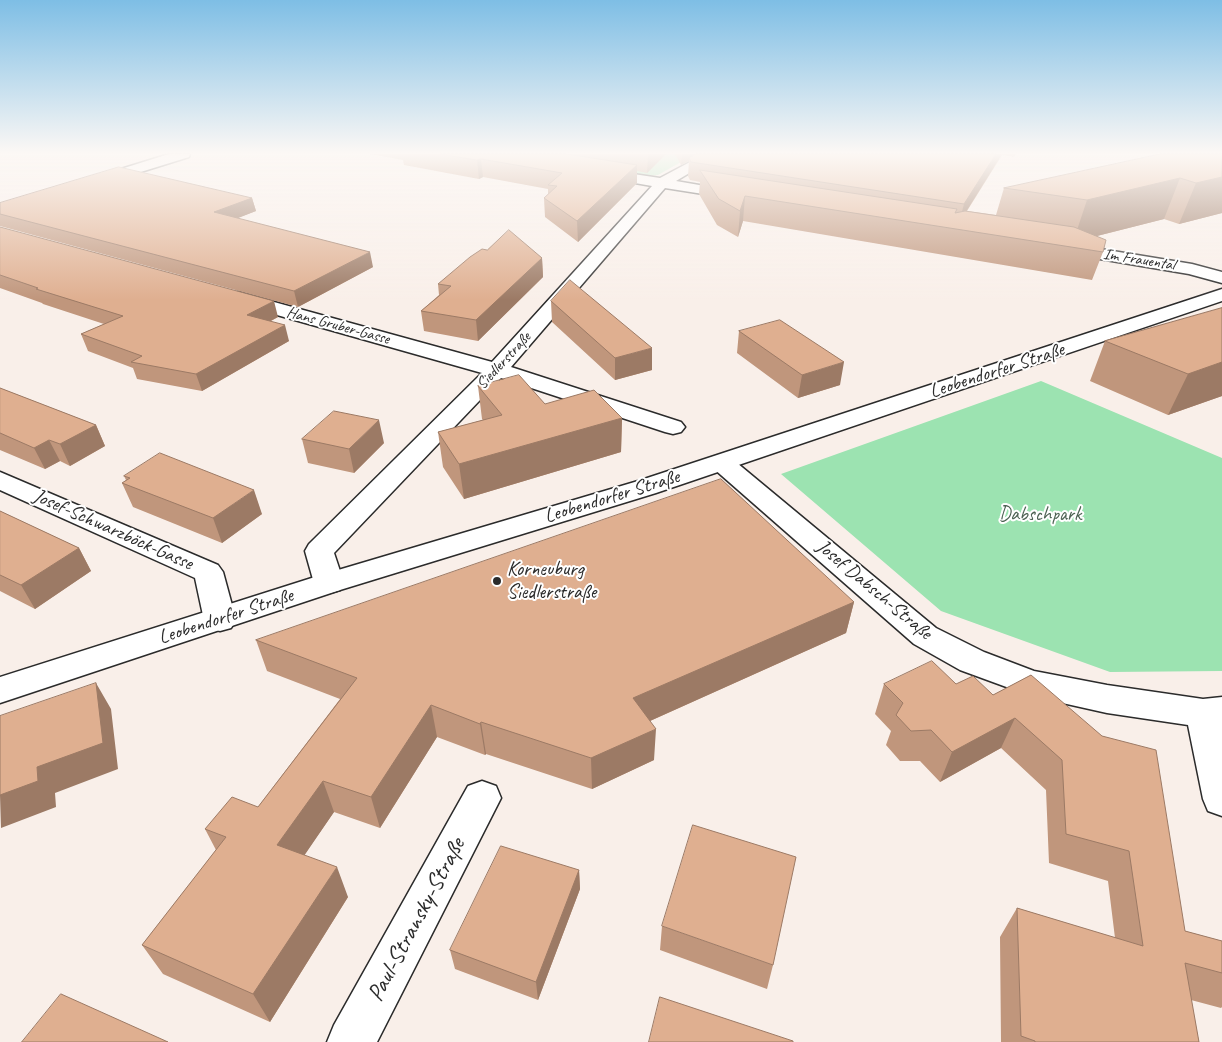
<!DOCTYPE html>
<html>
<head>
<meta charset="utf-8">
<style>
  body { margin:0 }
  canvas { display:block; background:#f9efe9 }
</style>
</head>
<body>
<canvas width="1222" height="1042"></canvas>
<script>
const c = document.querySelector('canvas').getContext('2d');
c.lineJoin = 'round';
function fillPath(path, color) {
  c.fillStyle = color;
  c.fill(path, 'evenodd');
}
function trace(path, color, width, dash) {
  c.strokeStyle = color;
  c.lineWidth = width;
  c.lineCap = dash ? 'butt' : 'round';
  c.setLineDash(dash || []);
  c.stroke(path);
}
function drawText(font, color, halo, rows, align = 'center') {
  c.font = font + ' Caveat,sans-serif';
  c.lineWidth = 4;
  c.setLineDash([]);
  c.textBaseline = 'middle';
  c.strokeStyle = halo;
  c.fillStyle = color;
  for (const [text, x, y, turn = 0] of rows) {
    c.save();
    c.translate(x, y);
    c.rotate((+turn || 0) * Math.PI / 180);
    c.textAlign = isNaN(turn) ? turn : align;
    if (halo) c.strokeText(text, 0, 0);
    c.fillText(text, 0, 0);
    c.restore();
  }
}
fillPath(new Path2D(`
  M521,154h154l15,3 -32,18 -14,1z
  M1041,381l181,77v213l-112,1 -169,-61 -160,-137z`), '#9ce3b1');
const street = new Path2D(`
  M169,154h21l-1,3 -87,27h-10l-2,-3 2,-3z
  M705,154h16l-45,27 64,11 2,3 -2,3 -5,1 -70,-11 -154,179 170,55 4,5 -4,5 -8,2 -8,-2 -164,-54 -167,175 10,30 -4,7 -11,3 -11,-3 -4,-7 -9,-32 4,-7 173,-171 -251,-71 -2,-4 2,-4 7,-2 7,2 247,68 160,-176 -57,-10 -2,-3 2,-3 5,-1 60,9z
  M1064,243l128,21 30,8v11l-33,-9 -131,-22 -2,-4 2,-4z
  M722,455l9,3 205,170 48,24 50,19 73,14 96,14 19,-2v119l-14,-5 -5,-12 -15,-74 -81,-12 -76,-17 -71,-26 -46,-26 -201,-176 -4,-5 4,-5z
  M0,472l218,93 5,7 13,48 -5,8 -11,3 -11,-3 -5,-8 -9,-42 -195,-88z
  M482,781l14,5 5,12 -124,244h-50l7,-17 134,-239z`);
const secondary = new Path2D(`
  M1222,289v12l-566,192 -316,97 -340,113v-26l318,-101 320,-95z`);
trace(street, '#2b2b2b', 3);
trace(secondary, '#2b2b2b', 3);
fillPath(street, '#fff');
fillPath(secondary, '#fff');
fillPath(new Path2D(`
  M370,154h296l-19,19 -10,-2v12l-59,59 -33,-25 -1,-19 4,-4v-5l-65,-12 -4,2 -75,-14 -1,-5z
  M675,154h341l-2,3 -12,-2 -35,56 29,4 8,-27 218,-34v59l-43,11 -15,-5 -67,17 6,16 -11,28 -349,-59 -5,16 -21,-12 -18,-31 1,-12 -10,-2 -2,-4 1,-15 -8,4z
  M252,198l4,13 -19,7 136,49 -75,40 -298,-81v-23z
  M0,227l278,90 -7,4 18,20 -87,50 -65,-12 -4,-11 -45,-17 -7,-17 23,-10 -61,-20 -1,-1 -42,-15z
  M542,258l1,19 -65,64 -54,-10 -3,-20 18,-16 -1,-11z
  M551,301l101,69 -37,10 -63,-58z
  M1222,308v88l-54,19 -78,-34 15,-40z
  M739,331l101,54 -42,13 -61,-45z
  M478,386l67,18 77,14 -1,34 -157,47 -21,-32 -5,-35 45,-12 -1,-1z
  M0,388l96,37 9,21 -35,20 -10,-5 -15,8 -45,-19z
  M302,439l82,4 -30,30 -46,-10z
  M124,476l138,38 -40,29 -89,-36 -11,-24 4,-3z
  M0,511l79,37 12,23 -56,38 -35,-18z
  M854,602l-8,31 -196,88 4,39 -62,29 -106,-35 -1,1 -48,-18 -57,91 -46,-16 -30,43 44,42 -78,125 -107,-48 -21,-29 74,-95 -11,-21 53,-22 82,-108 -73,-28 -11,-31z
  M1031,675l154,256 37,10v66l-1,1 -30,-8 8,42h-198l-1,-105 17,-29 98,30 -7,-57 -59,-18 -3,-73 -45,-42 -61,34 -20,-21h-20l-14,-16 5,-14 -16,-17 9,-30h72l37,11z
  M579,870l1,19 -42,111 -83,-31 -5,-19z
  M662,926l111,39 -6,24 -107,-39z`), '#c0967c');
fillPath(new Path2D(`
  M648,154h18l-19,19 1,-18z
  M682,154h19l-12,4v3l-8,4z
  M996,154h6l-43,69 5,-19z
  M481,159l2,18 -4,2 -2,-19z
  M637,165v18l-59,59 -1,-21z
  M1222,177v36l-43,11 17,-41z
  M1180,178l-16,41 -91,23 14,-42z
  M745,196l-2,25 -5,16 2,-26z
  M252,198l4,13 -38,15 -4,-14z
  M370,252l3,15 -75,40 -4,-16z
  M542,258l1,19 -65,64 -2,-21z
  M274,301l4,16 -27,14 -4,-16z
  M285,325l4,16 -87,50 -6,-17z
  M652,348v22l-37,10v-22z
  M844,362l-4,23 -42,13 4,-23z
  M1222,362v34l-54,19 20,-41z
  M622,418l-1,34 -157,47 -5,-35z
  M379,420l5,23 -30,30 -5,-24z
  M96,425l9,21 -35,20 -10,-22z
  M49,440l11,21 -15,8 -11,-21z
  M254,490l8,24 -40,29 -9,-25z
  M79,548l12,23 -56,38 -14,-24z
  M854,602l-8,31 -214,96 1,-31z
  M96,683l15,26 7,60 -63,24 1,14 -55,21 -1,-33 37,-28z
  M431,705l6,32 -57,91 -9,-31z
  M1015,718l-14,30 -61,34 12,-30z
  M481,722l5,32 -1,1 -5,-31z
  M656,729l-2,31 -62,29 -1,-31z
  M323,781l11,31 -43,63 -14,-30z
  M337,867l11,30 -78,125 -17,-28z
  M579,870l1,19 -42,111 -2,-18z`), '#9c7a65');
const building = new Path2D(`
  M440,154h127l70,11 -60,56 -33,-23 13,-12 -9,-1 14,-12 -81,-14 -4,1z
  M696,154h300l-32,50 -273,-42 -2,-4z
  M1160,154h62v23l-26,6 -16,-5 -93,22 -83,-12z
  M119,167l133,31 -38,14 156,40 -76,39 -294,-77v-11z
  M700,170l257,39 -2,4 10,-2 109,16 32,13 -3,12 -358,-56 -5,15 -21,-12z
  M0,227l274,74 -27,14 38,10 -89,49 -65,-12 11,-6 -61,-22 42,-18 -87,-27 2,-1 -38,-13z
  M509,230l33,28 -66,62 -55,-9 30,-25 -13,-2 32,-27 12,-8 5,1z
  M570,280l82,68 -37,10 -64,-57z
  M1222,308v54l-34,12 -83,-33z
  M780,320l64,42 -42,13 -63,-44z
  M519,375l26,29 49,-14 28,28 -163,46 -21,-32 64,-17 -24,-29z
  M0,388l96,37 -36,19 -11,-4 -15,8 -34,-15z
  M334,411l45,9 -30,29 -47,-10z
  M160,453l94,37 -41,28 -91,-35 8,-5 -6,-2z
  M721,479l133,123 -221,96 23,31 -65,29 -110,-36 -1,2 -49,-19 -60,92 -48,-16 -46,64 60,22 -84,127 -111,-49 84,-108 -21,-8 27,-32 26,10 99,-129 -101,-38z
  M0,511l79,37 -58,37 -21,-10z
  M932,661l24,23 17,-8 20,19 38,-20 71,61 54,14 29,181 37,10v32l-37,-10 14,79h-164v-1l-14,-5 -4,-128 126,38 -14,-95 -63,-17 -4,-74 -47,-42 -63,34 -21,-22 -20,1 -15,-16 7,-12 -19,-19z
  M96,683l7,60 -66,24 1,14 -38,14v-79z
  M693,825l103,32 -23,108 -111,-39z
  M501,846l78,24 -43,112 -86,-32z
  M61,994l107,48h-146z
  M660,997l133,44v1h-144z`);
fillPath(building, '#dfaf90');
trace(building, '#9c7a65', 1);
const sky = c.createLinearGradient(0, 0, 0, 300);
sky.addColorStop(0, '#7ebee5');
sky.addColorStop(0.51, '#fcf8f5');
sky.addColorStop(1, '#fcf8f500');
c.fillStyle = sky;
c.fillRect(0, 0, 1222, 300);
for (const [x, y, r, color] of [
  [497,581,5,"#2b2b2b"]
]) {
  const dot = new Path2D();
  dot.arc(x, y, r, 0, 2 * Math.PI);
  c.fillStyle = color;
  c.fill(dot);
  trace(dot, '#fff', 2);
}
drawText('16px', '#2b2b2b', '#fff', [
  ["Im Frauental",1139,260,9],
  ["Hans Gruber-Gasse",338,326,15],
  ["Siedlerstraße",504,361,-47]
]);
drawText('20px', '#2b2b2b', '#fff', [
  ["Leobendorfer Straße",997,371,-18],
  ["Leobendorfer Straße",612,497,-17],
  ["Josef-Schwarzböck-Gasse",113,530,24],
  ["Josef Dabsch-Straße",874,590,40],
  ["Leobendorfer Straße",226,617,-18]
]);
drawText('20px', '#4d6253', '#fff', [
  ["Dabschpark",1040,515]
]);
drawText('20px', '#2b2b2b', '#fff', [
  ["Korneuburg",507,570],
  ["Siedlerstraße",507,593]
], 'left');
drawText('24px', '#2b2b2b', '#fff', [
  ["Paul-Stransky-Straße",417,920,-62]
]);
</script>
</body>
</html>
